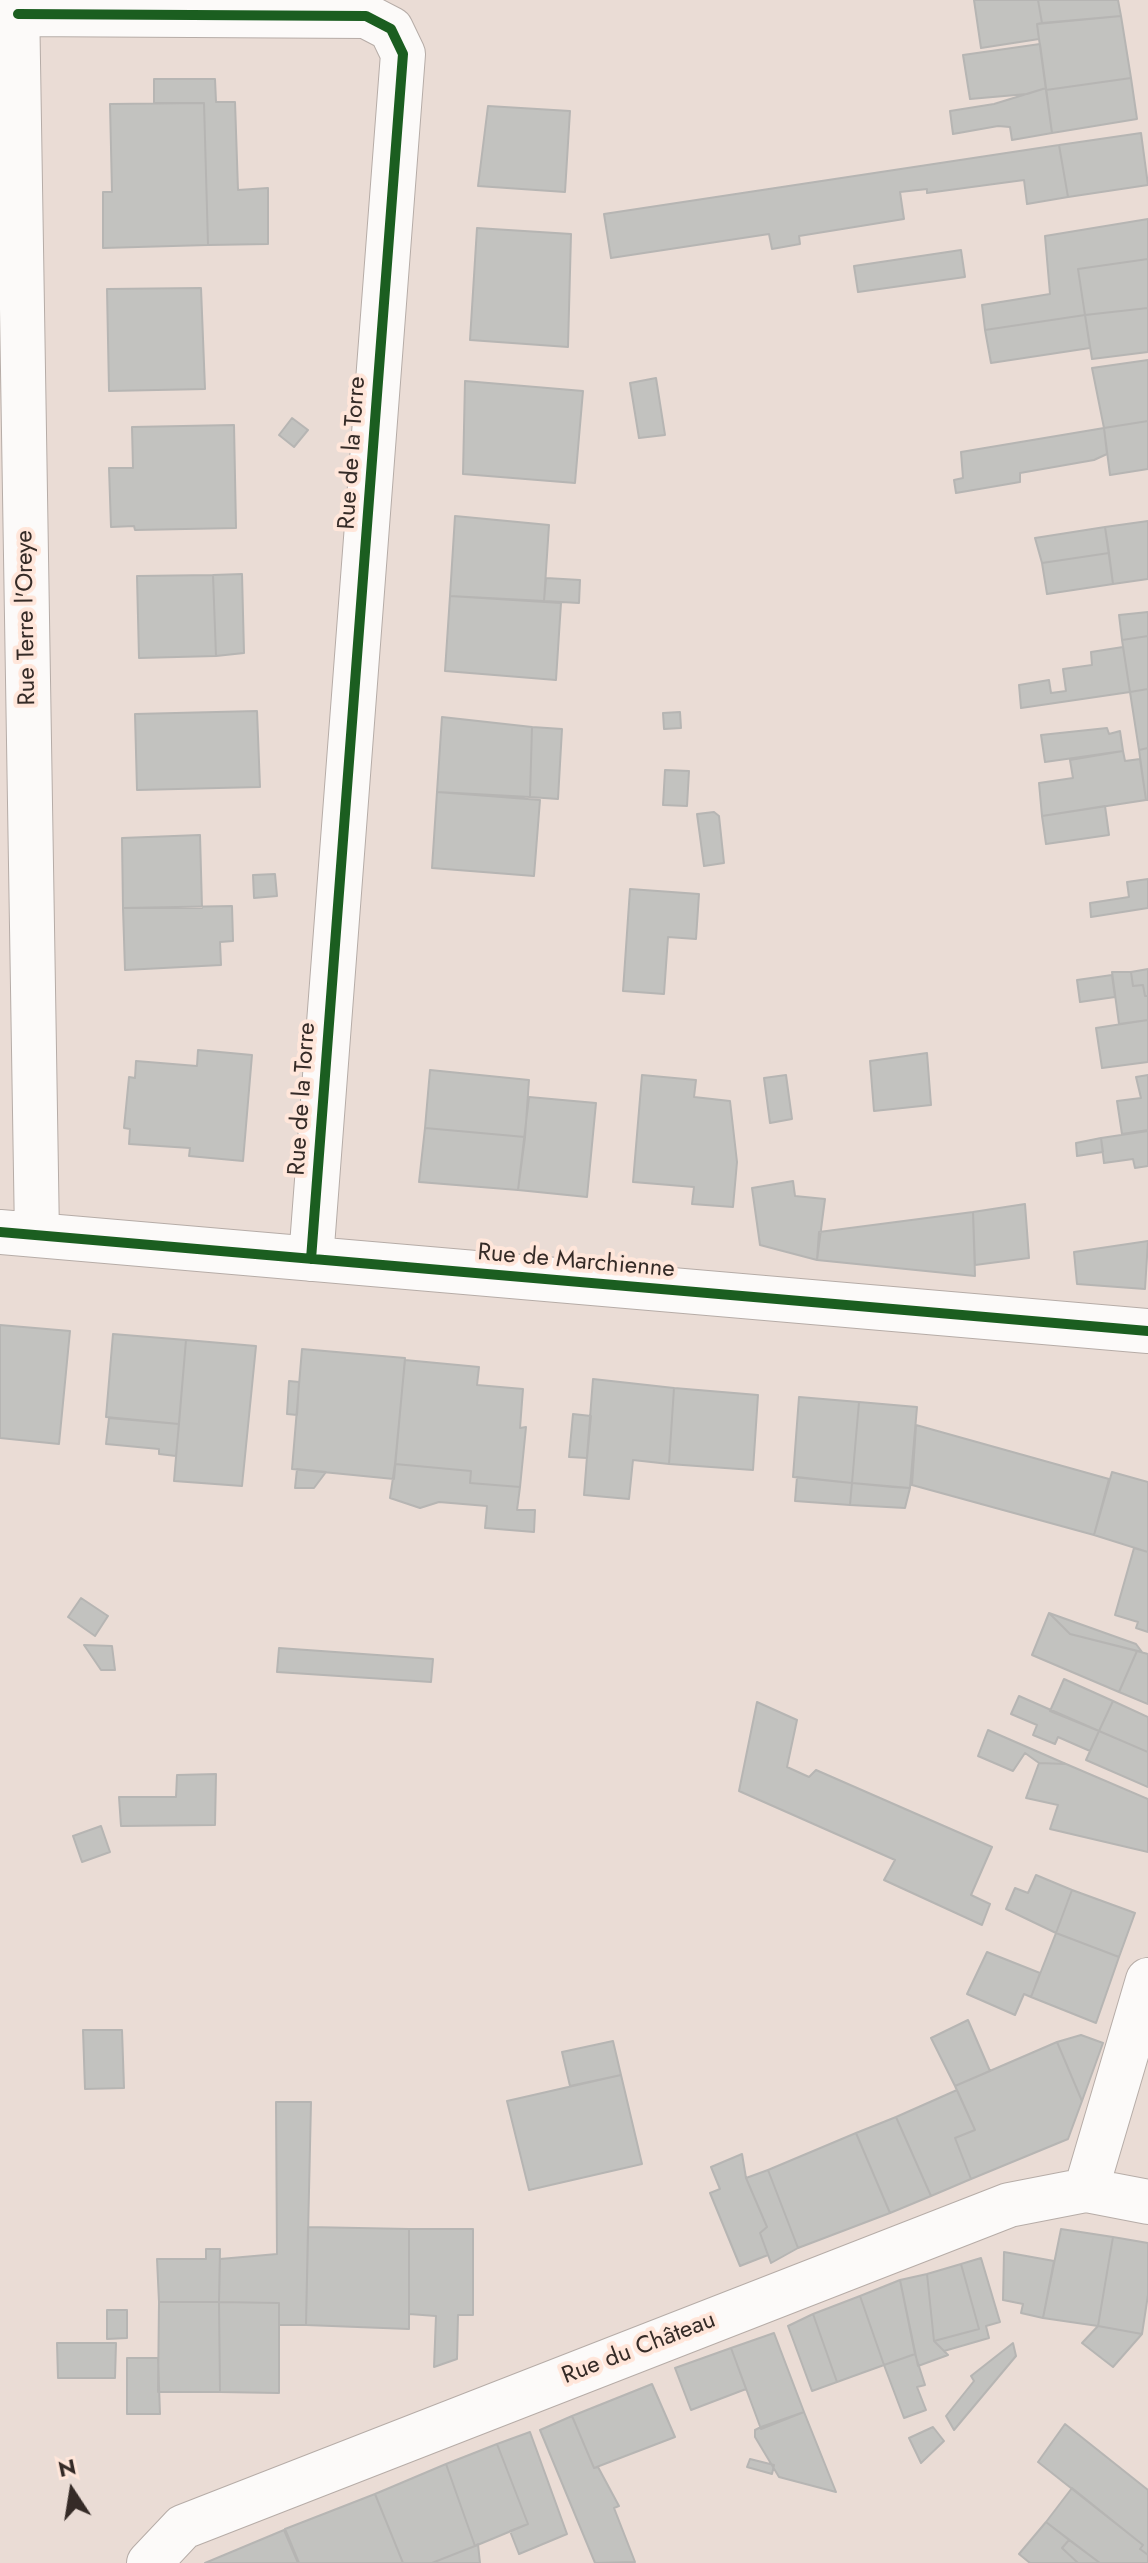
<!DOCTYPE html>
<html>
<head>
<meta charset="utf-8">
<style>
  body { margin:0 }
  #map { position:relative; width:1148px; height:2563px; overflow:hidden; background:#eadcd5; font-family:Jost,sans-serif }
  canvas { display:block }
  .north { position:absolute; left:32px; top:2451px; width:80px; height:80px; -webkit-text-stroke:6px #ffe6da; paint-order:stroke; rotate:348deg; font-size:22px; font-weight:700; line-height:32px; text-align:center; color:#352b27 }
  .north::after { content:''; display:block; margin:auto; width:28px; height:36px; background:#352b27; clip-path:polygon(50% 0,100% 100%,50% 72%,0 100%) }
</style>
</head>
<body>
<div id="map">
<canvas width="1148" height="2563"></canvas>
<div class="north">N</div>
</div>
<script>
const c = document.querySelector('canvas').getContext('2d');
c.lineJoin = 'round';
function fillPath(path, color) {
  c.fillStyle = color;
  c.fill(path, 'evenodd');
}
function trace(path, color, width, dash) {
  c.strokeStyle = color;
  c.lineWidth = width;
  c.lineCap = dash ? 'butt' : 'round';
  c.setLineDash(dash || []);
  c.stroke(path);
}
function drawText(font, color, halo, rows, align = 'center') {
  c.font = font + ' Jost,sans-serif';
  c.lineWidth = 8;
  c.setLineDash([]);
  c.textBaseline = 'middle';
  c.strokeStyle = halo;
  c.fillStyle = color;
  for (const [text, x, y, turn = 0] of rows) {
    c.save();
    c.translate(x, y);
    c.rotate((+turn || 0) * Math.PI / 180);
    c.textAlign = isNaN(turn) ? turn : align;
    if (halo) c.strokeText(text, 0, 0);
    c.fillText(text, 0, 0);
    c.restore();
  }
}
const building = new Path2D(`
  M974,0h64l4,23 -5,1 2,15 -58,9z
  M1038,0h80l3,16 -79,7z
  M1121,16l10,62 -85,12 -9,-66z
  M1040,44l6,44 -19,6 -57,5 -7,-44z
  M1131,78l6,41 -85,14 -6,-43z
  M154,79h61l1,23h19l3,88 30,-2v56l-60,1 -4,-142h-50z
  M1046,88l6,45 -40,7 -2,-13 -12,-1 -45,8 -3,-23 44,-7z
  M204,103l4,142 -105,3v-56h9l-2,-88z
  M488,106l82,5 -5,81 -87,-6z
  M1141,133l7,52 -80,12 -9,-52z
  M1059,145l9,52 -41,7 -3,-24 -97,13v-4l-27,3 4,27 -105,17 1,8 -28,5 -3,-15 -158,24 -7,-44z
  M1148,219v40l-70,10 7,46 -100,15 -3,-25 68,-11 -5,-58z
  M477,228l94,6 -3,113 -98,-7z
  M961,250l4,27 -107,15 -4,-26z
  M1148,259v49l-63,7 -7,-46z
  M201,288l4,101 -96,2 -2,-102z
  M1148,308v44l-56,7 -7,-44z
  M1085,315l5,33 -99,15 -6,-33z
  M1148,360v61l-44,7 -12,-60z
  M656,378l9,57 -26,3 -9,-55z
  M465,381l118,10 -8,92 -112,-9z
  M292,418l16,12 -14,17 -15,-12z
  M1148,421v48l-38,6 -6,-47z
  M234,425l2,103 -101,2 -1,-4 -23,1 -2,-59h24l-1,-41z
  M1104,428l3,26 -13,6 -74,13v9l-64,11 -2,-13 9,-2 -2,-26z
  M455,516l94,9 -5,76 -94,-5z
  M1148,521v58l-35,5 -8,-57z
  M1105,527l4,26 -67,10 -7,-25z
  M1109,553l4,31 -66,10 -5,-31z
  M242,574l2,79 -28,3 -3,-81z
  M213,575l3,81 -77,2 -2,-82z
  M546,578l34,2 -1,23 -35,-2z
  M450,596l111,7 -5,77 -111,-9z
  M1148,612v24l-26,4 -3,-25z
  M1148,636v53l-18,3 -8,-52z
  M1123,647l7,45 -109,16 -2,-23 30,-5 2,13 15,-2 -3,-22 29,-4 -1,-13z
  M1148,689v59l-9,2 -9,-58z
  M257,711l3,76 -123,3 -2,-76z
  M680,712l1,16 -17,1 -1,-16z
  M442,717l90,10 -2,70 -93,-5z
  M532,727l30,2 -4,70 -28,-2z
  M1107,728l2,6 11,-3 3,20 -78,11 -4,-27z
  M1148,748v52h-2l-7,-50z
  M1123,751l2,10 15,-2 6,41 -104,16 -3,-33 34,-5 -3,-18z
  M665,770l24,1 -2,35 -24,-1z
  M437,792l103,8 -6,76 -102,-8z
  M1105,806l4,29 -63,9 -4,-28z
  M714,812l5,4 5,47 -20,3 -7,-52z
  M200,835l2,73h-79l-1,-70z
  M275,874l2,22 -23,2 -1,-23z
  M1148,879v29l-57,9 -1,-14 39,-6 -2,-15z
  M630,889l69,5 -3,45 -28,-2 -4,57 -41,-3z
  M232,906l1,35 -13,1 1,23 -96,5 -2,-62z
  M1148,969v27h-3l-2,-11 -10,1 -2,-14z
  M1112,972h19l2,14 10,-1 2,11h3v24l-29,4z
  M1112,975l3,22 -35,5 -3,-22z
  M1148,1020v42l-46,6 -6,-40z
  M198,1050l54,5 -9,106 -54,-5 1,-8 -61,-4 1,-15 -6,-1 5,-51 6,1 1,-17 61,5z
  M927,1053l4,52 -57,6 -4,-50z
  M430,1070l99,10 -4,57 -100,-9z
  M642,1075l54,5 -2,17 36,4 7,61 -4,45 -41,-3 2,-17 -61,-5z
  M786,1075l6,44 -22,4 -6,-45z
  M1148,1075v55l-26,4 -5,-33 24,-3 -5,-21z
  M529,1097l67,6 -9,94 -69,-7z
  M425,1128l100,9 -7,53 -99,-8z
  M1148,1131v35l-13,2 -2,-9 -29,4 -3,-25z
  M1101,1138l2,14 -26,4 -1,-13z
  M793,1181l2,15 30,3 -8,61 -57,-15 -8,-57z
  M1025,1204l4,54 -54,7 -2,-53z
  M973,1212l2,64 -158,-16 2,-28z
  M1148,1241l-3,48 -68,-5 -3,-32z
  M0,1325l70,6 -11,113 -59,-6z
  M113,1334l73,6 -7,84 -73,-7z
  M186,1340l70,6 -14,140 -68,-5z
  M302,1349l103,9 -11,121 -102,-10z
  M405,1360l74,7 -2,18 46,4 -3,39 6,-1 -6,60 -50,-4 1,-12 -76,-7z
  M593,1379l81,9 -5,76 -36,-4 -4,39 -45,-4z
  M289,1381l10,1 -2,33 -10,-1z
  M674,1388l84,7 -5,75 -84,-6z
  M799,1397l60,5 -7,81 -59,-6z
  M859,1402l58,5 -7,81 -58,-5z
  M573,1414l18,2 -4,42 -18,-1z
  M109,1418l70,6 -3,32 -17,-2v-5l-53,-5z
  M916,1425l193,54 -15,56 -182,-50z
  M395,1464l76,7 -1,12 50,4 -3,23h18l-1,22 -49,-4 2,-22 -48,-4 -19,6 -30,-10z
  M297,1469l29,3 -12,16h-19z
  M1112,1472l36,10v70l-54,-17z
  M797,1477l55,6 -2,22 -55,-4z
  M852,1483l41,4 17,1 -5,20 -55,-3z
  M1134,1548l14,4v80l-12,-4 2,-6 -23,-7z
  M81,1598l27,18 -13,20 -27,-19z
  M1049,1613l87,31 6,8 -72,-18z
  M1049,1613l21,21 67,17 -18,41 -87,-37z
  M84,1645l28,1 3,24h-14z
  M279,1648l154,11 -2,23 -154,-10z
  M1137,1651l11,3v50l-29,-12z
  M1064,1679l49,22 -14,30 -49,-20z
  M1019,1696l80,35 -9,20 -32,-14 -3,7 -22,-9 4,-10 -26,-11z
  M1113,1701l35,16v35l-49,-21z
  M757,1702l40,18 -10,47 22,10 7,-7 176,77 -21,48 19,9 -8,21 -98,-45 11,-20 -156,-69z
  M988,1730l78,34 -27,-1 -14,-10 -12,18 -35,-15z
  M1099,1731l49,21v35l-62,-27z
  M1039,1763l27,1 82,35v53l-98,-23 8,-24 -32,-7z
  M216,1774l-1,51 -94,1 -2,-29h57l1,-22z
  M101,1826l9,26 -28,10 -9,-26z
  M1036,1875l36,15 -16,43 -50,-24 9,-21 13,5z
  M1072,1890l63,23 -16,44 -63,-24z
  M1056,1933l63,24 -23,66 -65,-26z
  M987,1952l53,21 -9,24 -7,-3 -9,21 -48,-21z
  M968,2020l22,51 -35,15 -24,-48z
  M83,2030h39l2,58 -39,1z
  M1081,2035l22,8 -21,58 -25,-59z
  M613,2041l8,34 -51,11 -8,-34z
  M1057,2042l25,59 -14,38 -97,40 -16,-41 20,-8 -20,-44z
  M621,2075l21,89 -113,26 -22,-89z
  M957,2090l18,40 -20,8 16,41 -40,17 -35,-79z
  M276,2102h35l-5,223h-27v-22l-60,-1 1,-43 57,-5z
  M896,2117l35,79 -41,17 -34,-80z
  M856,2133l34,80 -92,35 -30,-78z
  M742,2154l4,24 21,49 -7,6 8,22 -28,11 -30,-73 10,-4 -9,-22z
  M768,2170l30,78 -27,15 -11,-30 7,-6 -21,-49z
  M308,2227l101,2v100l-103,-4z
  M409,2229h64v86h-15l-1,44 -23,8 2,-51 -27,-2z
  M1061,2229l52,8 -15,89 -55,-8z
  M1113,2237l35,6v52l-6,39 -44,-8z
  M206,2249h14l-1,53h-60l-2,-43h49z
  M1004,2252l50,9 -11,57 -22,-5 2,-9 -20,-4z
  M981,2258l19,64 -14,4 3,12 -45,13 -10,-10 45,-12 -18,-65z
  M961,2264l18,65 -45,12 -7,-67z
  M927,2274l7,67 14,14 -30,11 -18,-86z
  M900,2280l15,74 -31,11 -24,-69z
  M860,2296l24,69 -47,17 -24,-68z
  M159,2302h60l1,90h-62z
  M219,2302l60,1v90l-59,-1z
  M107,2310h20v28l-20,1z
  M813,2314l24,68 -25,9 -24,-65z
  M1098,2326l44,8 -29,33 -31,-24z
  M774,2333l30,79 -43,17 -30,-81z
  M57,2343h59l-1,35h-57z
  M1013,2343l3,13 -62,74 -8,-14 28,-35 -3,-5z
  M731,2348l15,41 -55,21 -16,-42z
  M915,2354l10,31 -8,2 9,23 -22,8 -20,-53z
  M127,2358h31l2,56h-33z
  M652,2384l23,53 -81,31 -22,-52z
  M804,2412l32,80 -57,-15 -24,-40v-7l6,-3z
  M572,2416l22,52 4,-1 21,39 -5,2 21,54 -40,1 -55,-133z
  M1065,2424l83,66v65l-8,-6 3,-4 -105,-83z
  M933,2427l11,14 -23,22 -12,-25z
  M530,2432l37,102 -48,20 -9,-23 18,-7 -31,-80z
  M497,2444l31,80 -53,22 -29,-82z
  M750,2459l24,6 -2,9 -25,-7z
  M446,2464l29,82 -43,17h-29l-28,-69z
  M1072,2488l71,57 -3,4 8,6v8h-48l-54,-41z
  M375,2494l28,69h-104l-14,-34z
  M1046,2522l23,18 -7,8 16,15h-48l-11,-9z
  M284,2530l14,33h-93z
  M1069,2540l31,23h-22l-16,-15z
  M478,2544l2,19h-48l43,-17z`);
fillPath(building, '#c2c2bf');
trace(building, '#b6b5b3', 2);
const minor = new Path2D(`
  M17,0l20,1235
  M18,14l348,2 25,13 12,25 -92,1205
  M0,1232l1148,99
  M1086,2190l62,-210
  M149,2563l34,-36 826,-322 77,-15 62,12`);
trace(minor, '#b6aca7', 46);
trace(minor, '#fcfaf9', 44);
trace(new Path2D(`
  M18,14l348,2 25,13 12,25 -92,1205
  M0,1232l1148,99`), '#1b5e20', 10);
drawText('24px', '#352b27', '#ffe6da', [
  ["Rue de la Torre",353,453,-86],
  ["Rue Terre l'Oreye",27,618,-91],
  ["Rue de la Torre",303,1099,-86],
  ["Rue de Marchienne",576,1262,5],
  ["Rue du Château",639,2349,-21]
]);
</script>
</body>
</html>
